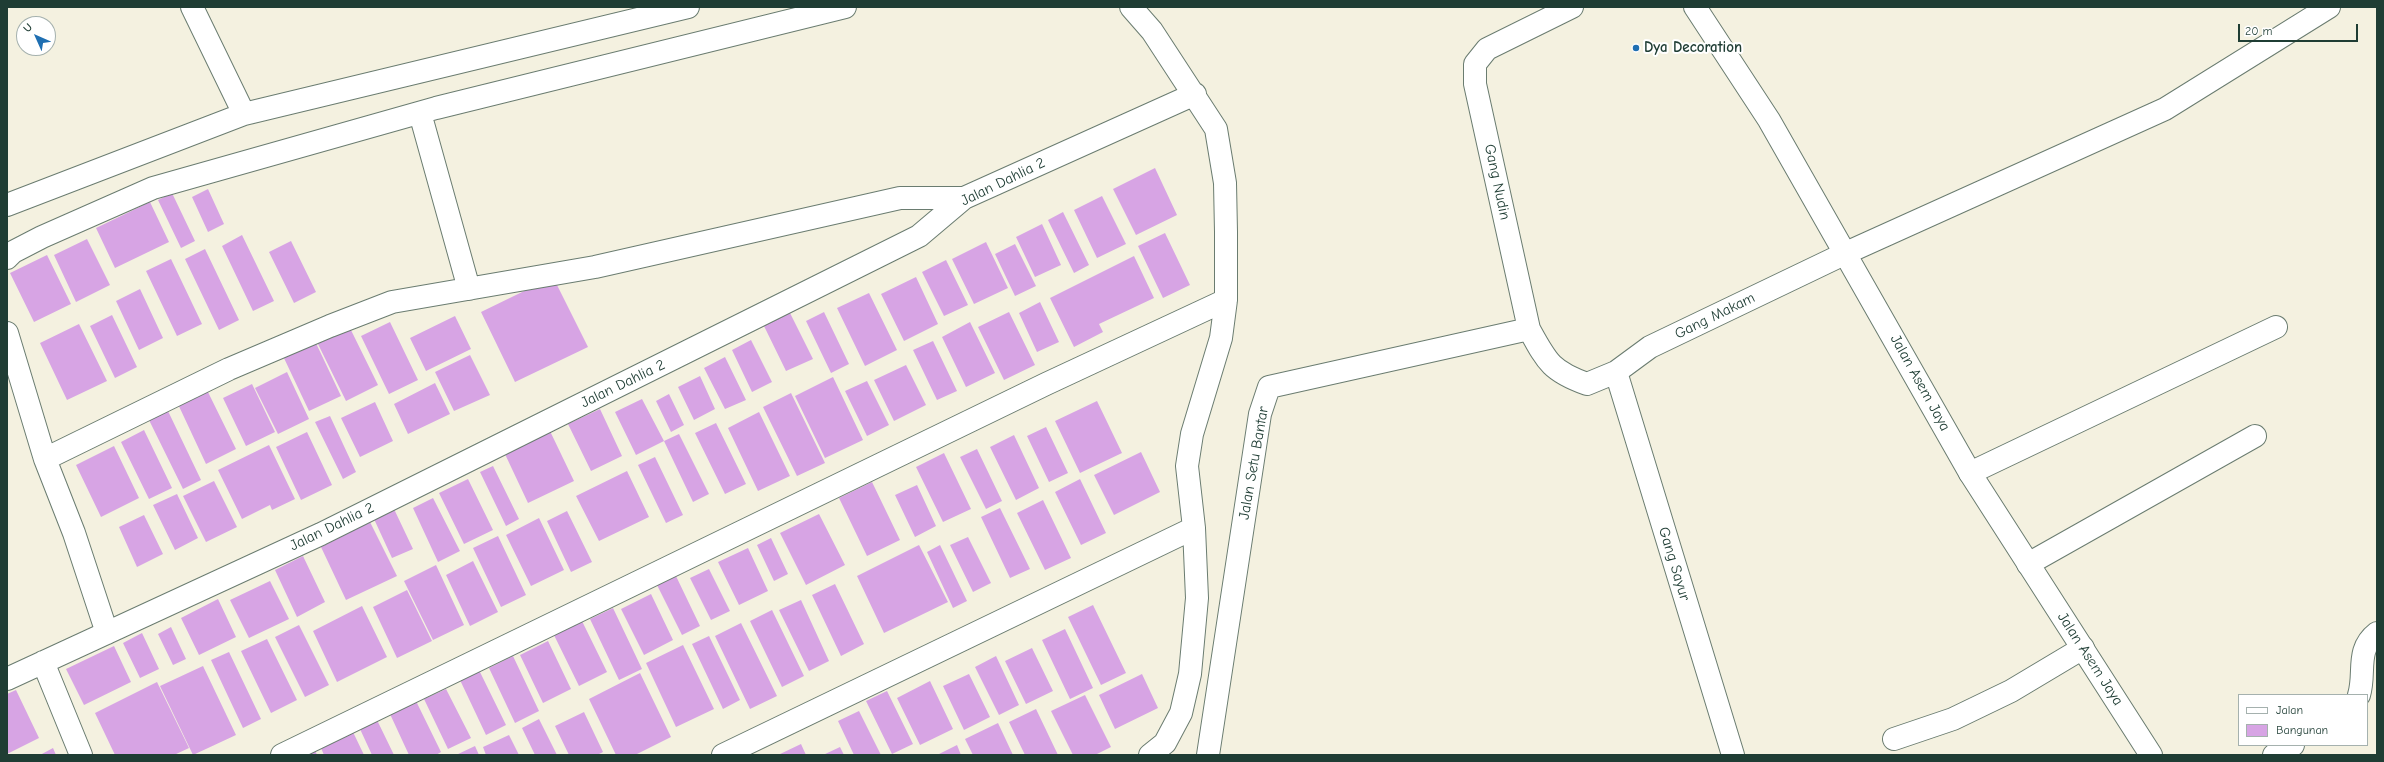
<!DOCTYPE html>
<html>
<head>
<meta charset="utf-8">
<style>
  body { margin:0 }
  #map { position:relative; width:2384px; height:762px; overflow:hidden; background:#f4f1e0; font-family:"Comic Neue",sans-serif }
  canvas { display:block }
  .frame { position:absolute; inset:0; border:8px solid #1f3d34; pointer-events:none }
  .legend { position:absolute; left:2238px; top:694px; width:130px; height:52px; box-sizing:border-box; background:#fff; border:1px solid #a5b1ae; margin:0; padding:5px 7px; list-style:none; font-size:12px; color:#1f3d34 }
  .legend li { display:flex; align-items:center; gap:8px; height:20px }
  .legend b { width:20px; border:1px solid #a5b1ae }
  .north { position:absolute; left:16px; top:16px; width:40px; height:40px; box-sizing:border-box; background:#fff; border:1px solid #a5b1ae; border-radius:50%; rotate:315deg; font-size:11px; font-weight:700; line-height:16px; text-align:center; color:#1f3d34 }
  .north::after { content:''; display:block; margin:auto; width:14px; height:18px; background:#1f6fb2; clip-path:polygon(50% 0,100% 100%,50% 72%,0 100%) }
  .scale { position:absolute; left:2238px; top:24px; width:120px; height:18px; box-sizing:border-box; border:2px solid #1f3d34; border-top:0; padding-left:5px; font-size:12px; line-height:14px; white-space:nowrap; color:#1f3d34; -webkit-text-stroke:3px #fff; paint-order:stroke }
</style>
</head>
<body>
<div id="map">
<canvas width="2384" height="762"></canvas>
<div class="frame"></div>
<ul class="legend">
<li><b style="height:5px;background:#fff"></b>Jalan</li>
<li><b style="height:11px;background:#d7a4e4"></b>Bangunan</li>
</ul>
<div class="north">U</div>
<div class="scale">20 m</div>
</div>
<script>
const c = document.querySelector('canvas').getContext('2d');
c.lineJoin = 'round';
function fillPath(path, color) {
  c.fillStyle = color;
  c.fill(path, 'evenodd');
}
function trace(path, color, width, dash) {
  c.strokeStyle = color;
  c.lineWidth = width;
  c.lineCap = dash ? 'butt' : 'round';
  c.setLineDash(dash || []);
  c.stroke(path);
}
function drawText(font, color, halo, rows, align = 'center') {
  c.font = font + ' "Comic Neue",sans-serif';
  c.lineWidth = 4;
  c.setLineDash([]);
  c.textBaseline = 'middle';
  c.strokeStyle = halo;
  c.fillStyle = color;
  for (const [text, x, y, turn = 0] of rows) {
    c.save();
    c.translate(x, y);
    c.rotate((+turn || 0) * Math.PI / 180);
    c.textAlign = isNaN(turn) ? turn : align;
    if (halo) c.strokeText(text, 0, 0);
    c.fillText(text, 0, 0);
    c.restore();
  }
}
fillPath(new Path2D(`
  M1155,168l22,47 -41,20 -23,-46z
  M208,189l16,35 -16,8 -16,-35z
  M172,193l23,48 -14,7 -23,-48z
  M1102,196l24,48 -29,14 -23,-48z
  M150,202l19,40 -54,26 -19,-40z
  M1063,212l26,53 -15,8 -26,-53z
  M1042,224l19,41 -26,12 -19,-40z
  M1165,233l25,52 -27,13 -25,-52z
  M242,235l32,66 -21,10 -31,-65z
  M87,239l23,46 -34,17 -22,-47z
  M291,241l25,51 -22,11 -25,-51z
  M986,242l22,46 -34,16 -22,-45z
  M1015,244l21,42 -21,10 -20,-42z
  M205,249l34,71 -20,10 -34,-71z
  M47,255l24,49 -37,18 -24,-49z
  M1134,256l20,42 -55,26 4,8 -29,15 -24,-49z
  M171,259l31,65 -25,12 -31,-65z
  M946,260l22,45 -24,11 -22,-44z
  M553,277l35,70 -73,35 -34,-70z
  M916,277l22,47 -34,17 -23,-47z
  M140,289l23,49 -24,12 -23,-49z
  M869,293l28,57 -32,16 -28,-58z
  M1040,302l19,40 -22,10 -18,-39z
  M824,312l25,52 -18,9 -25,-52z
  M1009,312l26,53 -31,15 -26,-53z
  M790,313l23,46 -27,12 -22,-45z
  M112,315l25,52 -22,11 -25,-52z
  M455,316l16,33 -45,22 -16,-33z
  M390,322l28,58 -29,14 -28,-58z
  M970,322l25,51 -29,14 -24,-50z
  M79,324l28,57 -40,19 -27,-57z
  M348,324l30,61 -32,16 -30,-61z
  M751,340l21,42 -20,10 -20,-42z
  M315,341l26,55 -32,15 -26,-55z
  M933,341l24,50 -20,9 -24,-50z
  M470,355l20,40 -36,16 -19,-39z
  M725,357l21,43 -21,9 -21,-41z
  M906,365l20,40 -32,16 -20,-41z
  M287,372l22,47 -31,15 -23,-46z
  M700,376l15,33 -21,11 -16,-33z
  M833,377l30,63 -38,18 -30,-62z
  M867,381l22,44 -22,11 -22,-45z
  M435,383l15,31 -42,20 -14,-30z
  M252,384l23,48 -29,14 -23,-48z
  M206,388l30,61 -30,15 -29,-62z
  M791,393l34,70 -28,13 -34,-69z
  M669,394l15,31 -13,7 -15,-31z
  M642,399l22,42 -28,14 -21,-43z
  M1097,401l25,52 -42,20 -25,-52z
  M375,402l18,39 -33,16 -19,-39z
  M600,409l22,47 -31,15 -23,-47z
  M168,411l33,69 -18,9 -34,-69z
  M759,412l31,64 -32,15 -30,-63z
  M330,416l26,56 -13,7 -28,-57z
  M716,423l30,61 -21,10 -30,-61z
  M1046,427l22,46 -19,9 -22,-46z
  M549,429l25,52 -46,22 -24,-51z
  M144,430l28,58 -23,11 -28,-57z
  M307,432l25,53 -31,15 -25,-53z
  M679,434l30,60 -16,8 -29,-61z
  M1014,435l25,53 -23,12 -26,-53z
  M269,445l26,54 -23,11 -2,-5 -28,14 -24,-49z
  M114,446l25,52 -38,19 -25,-52z
  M977,449l25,52 -16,8 -26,-52z
  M1141,452l19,40 -46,23 -20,-40z
  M944,453l27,56 -28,13 -27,-55z
  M655,457l28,58 -17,8 -28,-58z
  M493,466l26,53 -13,7 -26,-54z
  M627,471l22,46 -50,24 -23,-45z
  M468,479l25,51 -29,14 -25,-51z
  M1080,479l26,54 -25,12 -26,-53z
  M214,481l23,46 -31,15 -23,-46z
  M872,482l28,58 -33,16 -28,-58z
  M917,485l19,41 -21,11 -20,-42z
  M177,494l21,44 -23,12 -22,-45z
  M433,498l27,53 -22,11 -25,-54z
  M1043,500l28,58 -26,12 -28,-57z
  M1000,508l30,61 -20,9 -29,-61z
  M394,509l19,40 -21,9 -18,-39z
  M567,511l25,51 -21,10 -24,-51z
  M819,514l26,51 -39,20 -26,-52z
  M144,515l19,39 -26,13 -18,-40z
  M539,518l25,52 -33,16 -25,-51z
  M370,522l27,54 -51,24 -25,-53z
  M498,536l28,59 -25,12 -28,-59z
  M968,537l23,46 -18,9 -23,-47z
  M771,538l17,36 -14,7 -17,-36z
  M919,545l29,57 -64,31 -27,-57z
  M940,545l27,56 -14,7 -26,-56z
  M748,548l20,43 -29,14 -21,-43z
  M303,556l22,46 -28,15 -22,-47z
  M473,561l25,51 -28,14 -24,-51z
  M436,565l28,60 -31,15 -29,-59z
  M709,569l21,42 -19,9 -21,-42z
  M675,574l25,52 -18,9 -26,-52z
  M270,581l19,38 -40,19 -19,-38z
  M835,584l29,60 -23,12 -29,-61z
  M407,590l25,51 -35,17 -24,-51z
  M651,594l22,46 -29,15 -23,-46z
  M218,599l18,38 -37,18 -18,-37z
  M801,600l28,61 -20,10 -30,-61z
  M1093,605l33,68 -25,12 -33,-68z
  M362,606l25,51 -50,25 -24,-51z
  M613,608l29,61 -23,11 -29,-61z
  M772,610l32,66 -22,11 -32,-66z
  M581,619l26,53 -28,14 -26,-53z
  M741,623l36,73 -27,13 -35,-73z
  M299,625l30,60 -24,12 -30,-60z
  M171,627l15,32 -13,6 -15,-31z
  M1065,629l28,59 -23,11 -28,-59z
  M142,633l17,36 -19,9 -17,-35z
  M709,636l31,64 -17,9 -31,-65z
  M267,639l30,61 -26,13 -30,-62z
  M548,641l23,48 -28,14 -23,-48z
  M683,645l31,64 -38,18 -30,-64z
  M114,646l17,36 -47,23 -18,-36z
  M1032,648l21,43 -27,13 -21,-43z
  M229,652l32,67 -18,9 -32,-68z
  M513,656l26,55 -24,12 -26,-55z
  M996,656l23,49 -20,10 -24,-48z
  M203,666l33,69 -43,20 -33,-69z
  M479,670l27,55 -20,10 -26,-55z
  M640,673l31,64 -36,18h-19l-27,-56z
  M969,674l21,43 -26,13 -21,-44z
  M1142,674l16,34 -43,21 -16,-34z
  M930,681l23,48 -33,16 -23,-47z
  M157,682l32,66 -15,7h-59l-20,-42z
  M446,689l25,49 -23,11 -24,-50z
  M16,690l23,48 -32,16v-60z
  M887,691l26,53 -21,10 -26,-53z
  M1085,695l26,52 -16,8h-22l-22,-44z
  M416,701l25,51 -5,3h-27l-19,-41z
  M1036,709l22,46h-33l-16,-33z
  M859,711l22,44h-27l-16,-34z
  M584,712l19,40 -6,3h-28l-14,-29z
  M539,719l18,36h-22l-13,-27z
  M377,720l17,35h-22l-12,-26z
  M998,723l15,32h-40l-8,-16z
  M353,732l11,23h-40l-3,-7z
  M509,735l10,20h-33l-3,-8z
  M801,744l5,11h-28z
  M313,745l4,10h-24z
  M957,745l4,10h-21l-1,-1z
  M475,746l4,9h-23z
  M840,747l4,8h-21z
  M53,748l3,7h-16z`), '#d7a4e4');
const minor = new Path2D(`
  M192,7l52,107
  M1131,7l21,24 64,98 9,54 1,49v68l-5,38 -29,96 -5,32 7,62 3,70 -7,76 -9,39 -16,30 -15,12
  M1572,7l-85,42 -12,15v20l54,245c18,33 22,42 58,55l29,-12 34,-25 196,-94 319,-144 164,-102
  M420,113l49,176
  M7,205l237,-91 444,-107
  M7,258l6,-6 29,-15 111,-49 283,-80 409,-101
  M7,333l38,126 29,74 33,100
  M1616,372l117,383
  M45,459l184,-90 101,-43 62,-24 203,-35 305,-69h64
  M1970,473l306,-146
  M2028,564l227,-128
  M43,662l38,93
  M7,679l314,-145 598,-298 45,-38 231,-104
  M2359,695c7,-22 -4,-45 18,-62
  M1894,739l59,-20 58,-28 72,-43
  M282,755l764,-371 180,-84
  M723,755l471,-227
  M1208,755l52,-341 9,-27 260,-58
  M2274,755l19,-10`);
const major = new Path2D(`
  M1695,7l74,113 201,353 181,282`);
trace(minor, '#6a7c70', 24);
trace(major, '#6a7c70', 24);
trace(minor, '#fff', 22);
trace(major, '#fff', 22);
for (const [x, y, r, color] of [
  [1636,48,4,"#1f6fb2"]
]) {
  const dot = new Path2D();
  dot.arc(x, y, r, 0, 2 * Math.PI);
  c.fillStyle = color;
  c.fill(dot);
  trace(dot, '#fff', 1.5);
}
drawText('bold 15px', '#1f3d34', '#fff', [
  ["Dya Decoration",1644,48]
], 'left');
drawText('15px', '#1f3d34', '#fff', [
  ["Jalan Dahlia 2",1003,182,-26],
  ["Gang Nudin",1497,182,78],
  ["Gang Makam",1715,316,-26],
  ["Jalan Asem Jaya",1920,383,61],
  ["Jalan Dahlia 2",623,384,-26],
  ["Jalan Setu Bantar",1254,463,-80],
  ["Jalan Dahlia 2",332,527,-26],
  ["Gang Sayur",1674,564,73],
  ["Jalan Asem Jaya",2090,659,57]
]);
</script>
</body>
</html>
